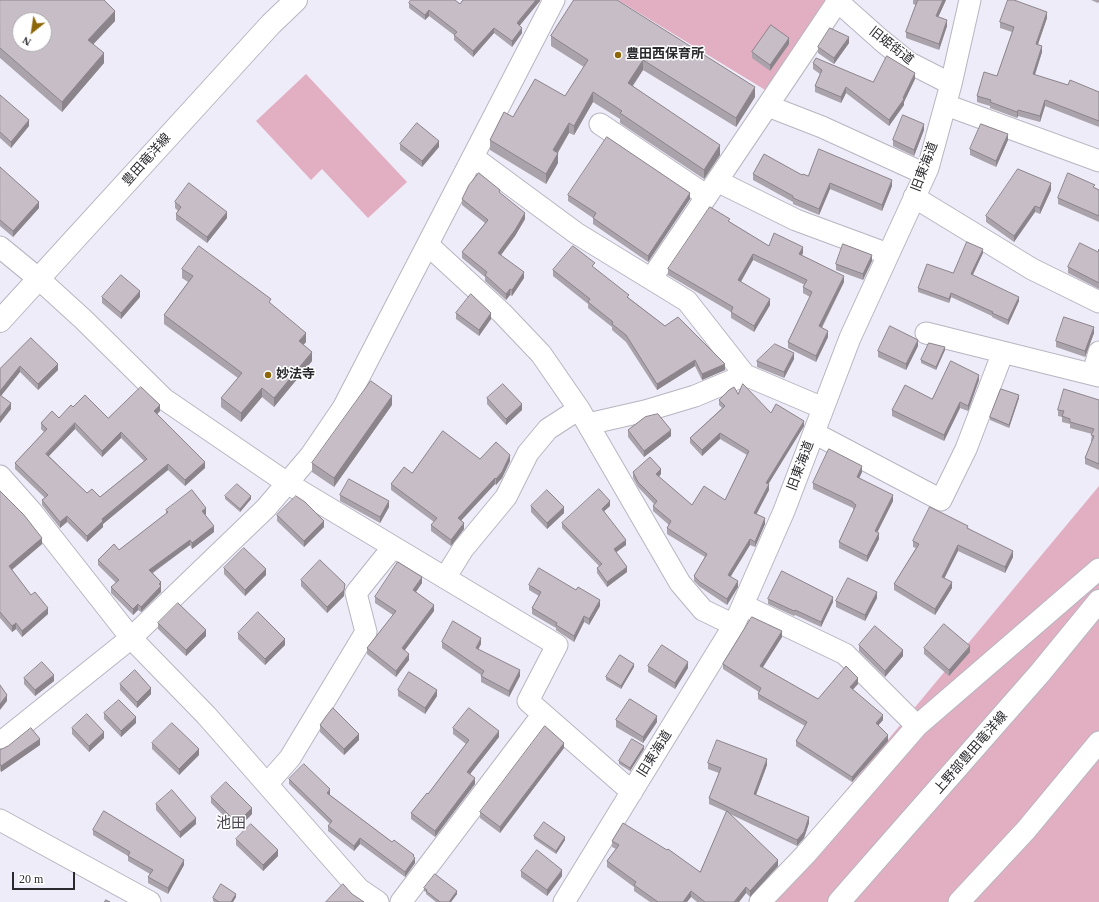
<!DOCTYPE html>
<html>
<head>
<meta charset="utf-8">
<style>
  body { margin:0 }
  #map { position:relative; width:1099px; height:902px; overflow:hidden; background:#eeecf8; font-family:"Times New Roman",serif }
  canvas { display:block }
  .north { position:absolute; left:12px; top:12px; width:40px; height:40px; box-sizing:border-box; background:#fff; border:1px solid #aaa9ab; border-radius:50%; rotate:210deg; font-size:11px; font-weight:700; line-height:16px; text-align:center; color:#2a292d }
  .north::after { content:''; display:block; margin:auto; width:14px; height:18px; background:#8d6609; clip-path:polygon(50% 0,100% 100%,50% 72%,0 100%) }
  .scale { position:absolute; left:12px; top:872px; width:63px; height:18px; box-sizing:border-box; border:2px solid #2a292d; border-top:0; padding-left:5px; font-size:12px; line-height:14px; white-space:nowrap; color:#2a292d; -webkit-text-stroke:3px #fff; paint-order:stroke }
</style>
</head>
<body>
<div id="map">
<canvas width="1099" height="902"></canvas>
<div class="north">N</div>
<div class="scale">20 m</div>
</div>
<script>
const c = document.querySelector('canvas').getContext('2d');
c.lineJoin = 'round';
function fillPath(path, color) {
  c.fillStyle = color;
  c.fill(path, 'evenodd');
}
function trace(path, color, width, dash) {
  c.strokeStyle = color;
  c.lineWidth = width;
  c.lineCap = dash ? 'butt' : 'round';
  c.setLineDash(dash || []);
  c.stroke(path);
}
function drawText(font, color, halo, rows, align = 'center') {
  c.font = font + ' "Times New Roman","Noto Sans JP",serif';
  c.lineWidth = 3;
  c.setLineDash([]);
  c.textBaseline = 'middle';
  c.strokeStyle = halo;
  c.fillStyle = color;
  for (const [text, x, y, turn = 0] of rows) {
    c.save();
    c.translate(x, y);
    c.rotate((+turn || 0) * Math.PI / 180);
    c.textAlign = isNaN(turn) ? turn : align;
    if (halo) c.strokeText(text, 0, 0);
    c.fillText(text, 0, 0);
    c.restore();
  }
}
fillPath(new Path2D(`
  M618,0h218l-61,96z
  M306,74l101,108 -39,36 -46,-49 -11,11 -55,-59z
  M1099,486v416h-346z`), '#e2afc2');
const minor = new Path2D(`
  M836,0l45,40 27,22 43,22
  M946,105l153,56
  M768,106l54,21 103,47
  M600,124l107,72
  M473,157l103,76 111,68 58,74 78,33
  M717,181l79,39 92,34
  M914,197l118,72 67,33
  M428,245l74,68 39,41 38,55 101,174 23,27 31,15
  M0,247l39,32 45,41 80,79 123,84 270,162 -29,56 104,91
  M651,279l187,-278
  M926,333l173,43
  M1093,374l6,-22
  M588,424l57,-13 50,-15 50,-21
  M814,433l127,67 25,-51 37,-97
  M0,476l32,36 99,126 75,77 153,174 19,13
  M445,578l18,-29 43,-52 22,-44 20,-24 31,-20
  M743,605l102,49 72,72
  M0,743l131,-105 135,-130 45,-53 32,-47 211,-408
  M267,784l23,-26 76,-126 -10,-39 37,-46
  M0,820l150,82
  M401,902l142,-188
  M564,902l170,-277 50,-114 66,-173 78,-170 23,-84 19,-84
  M760,902l45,-47 112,-129 182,-157
  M959,902l67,-72 73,-88`);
const major = new Path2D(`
  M0,321l271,-297 25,-24
  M839,902l201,-229 59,-72`);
trace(minor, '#b7b5c1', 23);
trace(major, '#b7b5c1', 24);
trace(minor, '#fff', 21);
trace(major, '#fff', 22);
fillPath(new Path2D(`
  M0,0l115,21 -22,23 11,19 -42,49 -62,-54z
  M540,0v1l-21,24 3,8 -10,14 -18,-14 -21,24 -19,-17v-5l-25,-19 -4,4 -16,-12v-5l51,1z
  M574,0l181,97 -19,30 -93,-57 -10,16 87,69 -16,24 -84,-56v-4l-27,-17 -19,33 -5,-2 -11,20v10l-12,21 -56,-34v-10l23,-23 52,-21 19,-29 -33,-21v-10z
  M913,0h33l-8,17 9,9 -8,24 -33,-12v-6l10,-27 -3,-1z
  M1091,0h8v2l-1,1z
  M1047,18l-9,26 4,8 -7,23 33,10 31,7v35l-54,-21 -5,16 -22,-6 -1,2 -27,-10v-2l-13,-4v-6l20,-20 15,-44 -12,-4v-6z
  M849,43l-15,21 -16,-11v-6z
  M789,44l-19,27 -18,-13v-6z
  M813,63l60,19 42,-3 -11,23v3l-15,21 -43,-33 -5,10 -26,-11v-6l5,-12 -7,-5z
  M0,95l29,31 -18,22 -11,-10z
  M924,130l-10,26 -21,-10v-6z
  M1008,140l-12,27 -26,-12v-6z
  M400,144l39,3 -17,20 -22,-17z
  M0,167l39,41 -26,29 -13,-11z
  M753,174l55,2 84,10 -10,25 -52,-22 -11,26 -26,-11v-2l-40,-22z
  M1095,188l4,2v32l-41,-18v-6z
  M1051,190l-11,24 -5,-2 -21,30 -28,-20v-6z
  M500,193l25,26 -10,17 -14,19 23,23 -12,18 -2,-1 -4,5 -21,-19v-4l-23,-19v-6l23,-29 -23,-18v-6z
  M568,195l122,4 -42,63 -55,-38v-6l-25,-17z
  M175,202l52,16 -20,25 -31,-23v-6l2,-3 -3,-3z
  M730,222l39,24 34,7 -1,2 42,27 -22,46 6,9 -12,25 -28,-14v-6l22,-45 -7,-4v-6l2,-2 -52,-25 -12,22 29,23 -16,27 -23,-14v-6l-63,-37v-6z
  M1099,249v40l-31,-16v-6l30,-15z
  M983,253l-10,22 46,26 -11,24 -16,-8v-1l-41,-19 -2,6 -31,-11v-4l35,-15z
  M872,261l-9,19 -27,-10v-6z
  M595,268l34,30 36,28 60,44 -23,10 -7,-14 -38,24 -31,-48 -14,-12v-3l-24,-19v-4l-35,-28v-6z
  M182,269l89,35 35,38 -3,3 9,16 -38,46 -12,-10 -21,25 -20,-15v-9l17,-20 -74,-54v-9l24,-33 -6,-4z
  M102,297h38l-19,22 -19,-16z
  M456,313l35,6 -12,17 -23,-17z
  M1094,333l-9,24 -29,-10v-6z
  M31,338l27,32 -20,20 -18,-18 -19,24 10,13 -11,14v-54z
  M918,346l-12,24 -28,-13v-6z
  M945,350l-9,20 -15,-7v-3z
  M794,359l-10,19 -27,-11v-6z
  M979,380l-11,31 -8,-3 -16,33 -52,-25v-6l40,-11z
  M738,394l33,19 33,13 -36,58 1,6 -13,24 9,10 -10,23 -5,-2 -20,32 8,10 -11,18 -27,-18 -6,-6v-5l11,-19 -38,-23v-6l2,-3 -16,-14v-5l1,-2 -16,-17 -5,-9v-6l28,2 -2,3 33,28 33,-5 22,-45 -27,-16 -18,17 -12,-13v-5l32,-30 -3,-3v-5z
  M487,398l35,12 -16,15 -19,-21z
  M1019,398l-10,30 -19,-8v-3z
  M1099,400v70l-14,-6v-6l7,-17h-1l1,-7 -22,-6v-4l-8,-2v-5l-4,-1v-6z
  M392,405l-58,82 -22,-15v-9z
  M73,407l35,11 52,-7 -3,3 48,54 -20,18 -17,-16 -65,54v3l-16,15 -20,-20 -7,6 -18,-23v-5l3,-2 -30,-29v-6l29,-31 -3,-3v-6l18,-5zM75,429l27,28 19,-19 23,23 -44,36 -13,-4 -38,-37z
  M628,430l43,6 -27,21 -16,-20z
  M480,459l30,2 -8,17 -6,7 -1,-1 -34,36 3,9 -13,17 -20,-15v-6l3,-3 -43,-32v-6l21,-11z
  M862,472l-3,6 34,23 -16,31 2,7 -12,23 -28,-14v-6l15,-32 -1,-1v-1l-40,-19v-6z
  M0,491l42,53 -30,26 19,25 17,19 -26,23 -6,-8 -4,3 -12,-14z
  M340,495l49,12 -9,16 -40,-22z
  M225,496l26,3 -11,13 -15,-13z
  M531,506l33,7 -17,16 -16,-17z
  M610,506l-6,5 22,34 -10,7 11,20 -20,15 -10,-14v-5l2,-2 -37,-38v-5z
  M166,510l40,4 -1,1 9,17 -22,17 -2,-4 -37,28 8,9v10l-20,20 -3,-2 -5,5 -22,-22v-6l5,-4 -18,-18v-5l21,-10 47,-36z
  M277,515l47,12 -20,20 -27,-26z
  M968,528l45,29 -8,16 -47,-22 -14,27 8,10 -17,27 -41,-25v-6l22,-36 -3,-1v-6z
  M224,568l42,7 -21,21 -21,-22z
  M301,580l43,16 -17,17 -26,-27z
  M422,583l-6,9 18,19 -30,40 5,9 -13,17 -29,-23v-6l26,-33 -18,-12v-6z
  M529,585l71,21 -11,19 -5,-3 -10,20 -18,-12v-2l-24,-14v-6l7,-12 -10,-6z
  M877,598l-12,23 -29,-14v-6z
  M768,599l65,3 -12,25 -26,-12 -1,1 -26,-12z
  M158,623l48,13 -20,20 -28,-27z
  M238,633l47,12 -20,20 -27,-26z
  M782,637l-20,31 56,31 40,-15 -6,5 31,31 -5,5 10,16 -36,41 -56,-36v-5l9,-15 -47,-27v-5l1,-2 -36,-23v-5z
  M442,642l39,2 -3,5 42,27 -11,21 -28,-15v-7l-39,-27z
  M859,645l44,11 -18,21 -26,-26z
  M924,648l46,4 -21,24 -25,-22z
  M648,666l40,2 -13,21 -27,-17z
  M634,667l-13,22 -15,-9v-3z
  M24,678l30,3 -19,15 -11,-12z
  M120,684l31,10 -14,14 -17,-18z
  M398,690l39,6 -12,18 -27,-18z
  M104,713l32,10 -15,14 -17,-18z
  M616,720l41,2 -14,21 -27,-16z
  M320,725l39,15 -15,15 -24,-23z
  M72,728l32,10 -15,14 -17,-18z
  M453,728l46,9 -29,37 5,10 -40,53 -24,-18v-6l17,-19 38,-50 -13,-10z
  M152,743l47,12 -20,20 -27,-26z
  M40,745l-39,27 -1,-2v-21z
  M564,748l-64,85 -20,-15v-6z
  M644,749l-14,22 -11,-7v-3z
  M708,763l59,2 -11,30 53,28 -5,15 -7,8 -67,-32 48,52 -28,31 -4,-4 -7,9h-42l-6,-5 -4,5h-37l-16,-11v-4l-27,-20v-6l9,-12 -4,-2v-6l88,31 27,-60 -18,-8v-6l10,-25 -11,-4z
  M289,779l41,16 62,47 22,15 1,6 -10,14 -45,-33 -6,7 -26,-20v-5l2,-2 -41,-40z
  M211,797l41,17 -15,15 -26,-26z
  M156,804l40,20 -16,14 -24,-28z
  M93,830l91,35 -16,29 -20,-11v-6l2,-3 -22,-13v-5l-35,-21z
  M534,836l31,4 -9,14 -22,-15z
  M236,839l42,17 -15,15 -27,-26z
  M521,871l41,5 -15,20 -26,-19z
  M424,888l33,6 -6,8h-15l-10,-8v-2l-2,-1z
  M236,897l-3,5h-19l-1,-1v-3z`), '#aba3ab');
fillPath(new Path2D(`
  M536,0h4v1l-23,28v-6z
  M943,0h3l-10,22v-6z
  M429,10v6l-4,4v-5z
  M115,11v10l-27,29v-10z
  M1047,12v6l-11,32v-6z
  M947,20v6l-8,24v-6z
  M494,28v5l-21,24v-6z
  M522,28v5l-10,14v-6z
  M849,37v6l-15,21v-6z
  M789,38v6l-19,27v-6z
  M1042,46v6l-9,28v-6z
  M104,53v10l-42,49v-10z
  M643,60v10l-15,22v-9z
  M915,73v6l-11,23v3l-15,21v-6l14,-22z
  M755,87v10l-19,30v-9z
  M846,87v6l-5,10v-6z
  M593,92v10l-19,33v-9z
  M1045,100v6l-5,16v-6z
  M1018,110v6l-1,2v-6z
  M29,120v6l-18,22v-6z
  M569,123v10l-16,27v-10z
  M924,124v6l-10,26v-6z
  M1008,134v6l-12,27v-6z
  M439,141v6l-17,20v-6z
  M720,145v10l-16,24v-9z
  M558,153v10l-12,21v-10z
  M892,180v6l-10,25v-6z
  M830,183v6l-11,26v-6z
  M1051,183v7l-11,24v-6z
  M690,193v6l-42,63v-6z
  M39,202v6l-26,29v-6z
  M1035,206v6l-21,30v-6z
  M227,212v6l-20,25v-6z
  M525,213v6l-10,17 -17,23v-6z
  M803,247v6l-4,7v-6z
  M983,249v4l-12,25v-4z
  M753,254v6l-15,26v-6z
  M872,255v6l-9,19v-6z
  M524,272v6l-12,18v-6z
  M844,276v6l-25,50v-6z
  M510,289v6l-4,5v-6z
  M140,291v6l-19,22v-6z
  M951,293v4l-2,6v-4z
  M1019,297v4l-11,24v-5z
  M770,299v6l-16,27v-6z
  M491,313v6l-12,17v-6z
  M1094,327v6l-9,24v-6z
  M828,331v6l-12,25v-6z
  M306,333v9l-7,8v-9z
  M918,340v6l-12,24v-6z
  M945,347v3l-9,20v-3z
  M312,352v9l-38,46v-9z
  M794,353v6l-10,19v-6z
  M695,360v6l-38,24v-6z
  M58,364v6l-20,20v-6z
  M725,364v6l-23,10v-6z
  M20,366v6l-20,25v-6z
  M979,375v5l-11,31v-5z
  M262,388v9l-21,25v-9z
  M1019,395v3l-10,30v-3z
  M392,396v9l-58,82v-9z
  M960,402v6l-16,33v-6z
  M11,403v6l-11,14v-6z
  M522,404v6l-16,15v-6z
  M160,405v6l-6,6v-6z
  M804,421v5l-38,62v-5z
  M75,423v6l-29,30v-5z
  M671,430v6l-27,21v-6z
  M121,432v6l-19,19v-6z
  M720,433v6l-18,17v-6z
  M510,455v6l-8,17 -6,7v-6z
  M205,462v6l-20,18v-6z
  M168,464v6l-65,54v3l-16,15v-6l15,-17z
  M862,466v6l-5,11v-6z
  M661,469v5l-5,5v-5z
  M495,478v6l-37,40v-6z
  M769,484v6l-15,29v-6z
  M893,495v6l-18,36v-6z
  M251,496v3l-11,13v-3z
  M389,501v6l-9,16v-6z
  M610,501v5l-8,7v-4z
  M564,507v6l-17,16v-6z
  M206,508v6l-4,3v-6z
  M67,516v6l-7,6v-6z
  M765,518v6l-10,23v-5z
  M324,521v6l-20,20v-6z
  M464,523v6l-13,17v-6z
  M214,526v6l-22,17v-6z
  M879,533v6l-12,23v-6z
  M42,538v6l-33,28v-6z
  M750,539v6l-22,36v-6z
  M190,540v5l-41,30v-5z
  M626,540v5l-12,9v-5z
  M958,545v6l-16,32v-6z
  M1013,551v6l-8,16v-6z
  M627,567v5l-20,15v-5z
  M266,569v6l-21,21v-6z
  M422,577v6l-9,13v-6z
  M738,581v6l-11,18v-6z
  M161,582v10l-20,20v-5z
  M952,582v6l-17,27v-6z
  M345,584l-1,12 -17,17v-6z
  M877,592v6l-12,23v-6z
  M833,597v5l-12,25v-5z
  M600,600v6l-11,19v-6z
  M138,604v6l-5,5v-6z
  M434,605v6l-32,43v-6z
  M48,608v6l-26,23v-6z
  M584,616v6l-10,20v-6z
  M16,623v6l-4,3v-6z
  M206,630v6l-20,20v-6z
  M782,631v6l-22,35v-6z
  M481,638v6l-5,10v-6z
  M285,639v6l-20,20v-6z
  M970,646v6l-21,24v-6z
  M903,650v6l-18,21v-6z
  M409,654v6l-13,17v-6z
  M688,662v6l-13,21v-6z
  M634,664v3l-13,22v-3z
  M520,670v6l-11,21v-6z
  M54,675v6l-19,15v-6z
  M858,678v6l-8,9v-6z
  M151,688v6l-14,14v-6z
  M437,690v6l-12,18v-6z
  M7,695v6l-7,9v-6z
  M883,715v5l-7,8v-5z
  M657,716v6l-14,21v-6z
  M136,717v6l-15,14v-6z
  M499,731v6l-32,41v-6z
  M104,732v6l-15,14v-6z
  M359,734v6l-15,15v-6z
  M888,735v6l-36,41v-5z
  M40,739v6l-39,27v-6z
  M564,743v5l-64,85v-6z
  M644,746v3l-14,22v-3z
  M199,749v6l-20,20v-6z
  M767,759v6l-13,35v-6z
  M475,778v6l-40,53v-6z
  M330,789v6l-3,3v-5z
  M252,808v6l-15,15v-6z
  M809,817v6l-5,15 -7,8v-6z
  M196,818v6l-16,14v-6z
  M565,837v3l-9,14v-3z
  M360,838v6l-6,7v-5z
  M278,850v6l-15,15v-6z
  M414,855v4l1,-1v5l-10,14v-5z
  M184,860v5l-16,29v-6z
  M778,860v6l-28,31v-6z
  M562,870v6l-15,20v-6z
  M746,887v6l-7,9h-5z
  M457,891v3l-6,8h-2z
  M691,891v6l-4,5h-4z
  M236,894v3l-3,5h-2z`), '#8b848b');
const building = new Path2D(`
  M0,0h104l11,11 -27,29 16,13 -42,49 -62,-54zM20,20h24v24h-24z
  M411,0h44l5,4 3,-4h73l-19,23 5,5 -10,13 -18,-13 -21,23 -19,-16 3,-3 -28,-22 -4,5 -16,-12z
  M574,0h43l138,87 -19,31 -93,-58 -15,23 92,62 -16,25 -84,-57 2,-2 -29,-19 -19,34 -5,-3 -16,27 5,3 -12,21 -56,-34 14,-28 9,5 22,-38 30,17 23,-36 -37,-24z
  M918,0h25l-7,16 11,4 -8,24 -33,-12z
  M1008,0h6l33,12 -11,32 6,2 -9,28 35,11 2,-5 29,12v29l-54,-21 -5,16 -22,-6 -1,2 -27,-10 1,-2 -14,-4 7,-24 13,4 17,-49 -14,-5z
  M771,25l18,13 -19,27 -18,-13z
  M830,28l19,9 -15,21 -16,-11z
  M887,56l28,17 -12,25 1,1 -15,21 -43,-33 -5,10 -26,-11 7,-16 -9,-7 3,-5 57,24z
  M0,95l29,25 -18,22 -11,-10z
  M903,115l21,9 -10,26 -21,-10z
  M417,123l22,18 -17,20 -22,-17z
  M981,124l27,10 -12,27 -26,-12z
  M607,137l83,56 -42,63 -55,-38 3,-5 -28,-18z
  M819,149l73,31 -10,25 -52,-22 -11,26 -26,-11v-2l-40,-22 11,-20 38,21 1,-1 5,2z
  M0,167l39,35 -26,29 -13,-11z
  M1018,169l33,14 -11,25 -5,-2 -21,30 -28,-20z
  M479,173l21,17 -1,2 26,21 -10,17 -17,23 26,19 -12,18 -2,-1 -4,5 -21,-19 2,-3 -25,-20 26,-32 -26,-21 7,-14z
  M1068,173l27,12 -2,2 6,3v26l-41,-18z
  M189,183l38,29 -20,25 -31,-23 5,-7 -6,-5z
  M710,207l20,12 -2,2 41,25 5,-13 29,14 -4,7 45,22 -25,50 9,5 -12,25 -28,-14 24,-50 -9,-5 4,-7 -54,-26 -15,26 32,19 -16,27 -23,-14 2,-5 -65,-38z
  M967,242l16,7 -12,25 48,23 -11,23 -16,-7 1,-1 -42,-19 -2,6 -31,-11 9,-24 26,9z
  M1080,243l18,9 1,-3v34l-31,-16z
  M843,244l29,11 -9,19 -27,-10z
  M199,246l72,53 -2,3 37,31 -7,8 13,11 -38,46 -12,-10 -21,25 -20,-15 21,-25 -78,-58 29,-39 -11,-7z
  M573,246l22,17 -3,3 37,29 -2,2 38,29 13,-9 47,47 -23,10 -7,-14 -38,24 -31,-49 -14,-11 1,-2 -25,-20 2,-3 -37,-29z
  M121,275l19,16 -19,22 -19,-16z
  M471,294l20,19 -12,17 -23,-17z
  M1064,317l30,10 -9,24 -29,-10z
  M890,326l28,14 -12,24 -28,-13z
  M31,338l27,26 -20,20 -18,-18 -20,25v-22z
  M929,343l16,4 -9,20 -15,-7z
  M775,344l19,9 -10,19 -27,-11z
  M951,361l28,14 -11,31 -8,-4 -16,33 -52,-25 13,-25 27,14z
  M371,381l21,15 -58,82 -22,-15z
  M503,384l19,20 -16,15 -19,-21z
  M743,384l28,29 5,-9 28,17 -38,62 3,1 -15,29 11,5 -10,24 -5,-3 -22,36 10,6 -11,18 -27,-17 -6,-6 13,-22 -40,-26 4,-7 -18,-15 4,-5 -19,-19 -5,-10 17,-15 11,12 -5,5 36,31 12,-19 21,14 24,-49 -29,-18 -18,17 -12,-12 35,-32 -6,-6 10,-10 5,-3 4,7z
  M141,387l19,18 -6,6 51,51 -20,18 -17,-16 -66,55 1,2 -16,15 -20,-20 -7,6 -18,-22 6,-5 -33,-32 32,-34 -6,-6 11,-12 7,7 12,-13 2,2 12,-12 23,23zM75,423l27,28 19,-19 26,27 -47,38 -8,-8 -5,4 -41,-39z
  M1001,389l18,6 -10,30 -19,-8z
  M1064,389l35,11v64l-14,-6 9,-22 -3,-1 3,-6 -24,-7v-3l-8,-3 2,-5 -6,-1z
  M0,395l11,8 -11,14z
  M658,414l13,16 -27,21 -16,-21 17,-13z
  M443,431l37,28 16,-17 14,13 -8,17 -6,7 -1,-1 -37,40 6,5 -13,17 -20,-15 6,-7 -46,-34 13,-17 8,6z
  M829,449l33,17 -5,11 36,18 -18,36 4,2 -12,23 -28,-14 17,-37 -3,-2v-1l-40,-19z
  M349,479l40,22 -9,16 -40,-22z
  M237,484l14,12 -11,13 -15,-13z
  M599,489l11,12 -8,8 24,31 -12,9 13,18 -20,15 -10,-14 5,-4 -40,-41z
  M192,490l14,18 -4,3 12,15 -22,17 -2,-3 -41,30 12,12 -2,2 2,2 -20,21 -3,-3 -5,5 -22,-22 8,-7 -21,-20 16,-16 5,6 49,-38 -2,-2z
  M547,490l17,17 -17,16 -16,-17z
  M0,491l24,24 18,23 -33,28 22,29 4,-3 13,16 -26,23 -6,-8 -4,3 -12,-14z
  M296,496l9,6 19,19 -20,20 -27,-26z
  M930,507l38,19 -1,2 46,23 -8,16 -47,-22 -16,32 10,5 -17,27 -41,-25 25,-40 -6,-3z
  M244,548l22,21 -21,21 -21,-22z
  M320,560l25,24 -1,6 -17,17 -26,-27z
  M398,562l24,15 -9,13 21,15 -32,43 7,6 -13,17 -29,-23 29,-37 -21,-14z
  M539,568l37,22 2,-3 22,13 -11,19 -5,-3 -10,20 -18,-11 1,-2 -25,-15 9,-16 -12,-7z
  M782,571l51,26 -12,25 -26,-12 -1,1 -26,-12z
  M848,578l29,14 -12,23 -29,-14z
  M178,603l28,27 -20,20 -28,-27z
  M258,612l27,27 -20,20 -27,-26z
  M752,617l30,14 -22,35 58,33 28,-33 12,12 -8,9 33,28 -7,8 12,12 -36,42 -56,-36 11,-19 -49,-28 3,-6 -38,-24z
  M453,621l28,17 -5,10 44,22 -11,21 -28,-15 3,-5 -42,-29z
  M944,624l26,22 -21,24 -25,-22z
  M875,626l28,24 -18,21 -26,-26z
  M662,645l26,17 -13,21 -27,-17z
  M620,655l14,9 -13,22 -15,-9z
  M42,662l12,13 -19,15 -11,-12z
  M135,670l16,18 -14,14 -17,-18z
  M409,672l28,18 -12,18 -27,-18z
  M0,685l7,10 -7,9z
  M630,699l27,17 -14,21 -27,-17z
  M119,700l17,17 -15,14 -17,-18z
  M333,708l26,26 -15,15 -24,-24 7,-10z
  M469,708l30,23 -32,41 8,6 -40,53 -24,-18 16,-20 1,1 41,-54 -16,-12z
  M87,714l17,18 -15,14 -17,-18z
  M172,723l27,26 -20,20 -27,-26z
  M545,726l19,17 -64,84 -20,-15z
  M31,728l9,11 -39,27 -1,-2v-15h2l6,-3z
  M632,739l12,7 -14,22 -11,-7z
  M717,740l50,19 -13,35 55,23 -5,15 -7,8 -88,-42 12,-30 -13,-5z
  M304,764l26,25 -3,4 65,49 2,-2 20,15 -1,1 2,2 -10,14 -45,-34 -6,8 -26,-20 4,-5 -43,-42z
  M226,782l26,26 -15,15 -26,-26z
  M172,790l24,28 -16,14 -24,-28z
  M104,811l80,49 -16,28 -20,-11 5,-7 -25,-14 2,-4 -37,-22z
  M727,811l51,49 -28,31 -4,-4 -12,15h-29l-14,-11 -8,11h-25l-24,-17 2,-3 -29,-21 12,-16 -7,-4 11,-18 44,27 1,-1 32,23z
  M544,822l21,15 -9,14 -22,-15z
  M251,824l27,26 -15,15 -27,-26z
  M537,850l25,20 -15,20 -26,-19z
  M435,874l22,17 -8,11h-9l-14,-11 1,-1 -3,-2z
  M221,884l15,10 -5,8h-12l-6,-4z
  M343,884l9,10 12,8h-38z
  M106,900l4,2h-5z`);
fillPath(building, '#c7bdc7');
trace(building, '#8b848b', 1);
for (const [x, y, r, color] of [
  [618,55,4,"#8d6609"],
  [268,375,4,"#8d6609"]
]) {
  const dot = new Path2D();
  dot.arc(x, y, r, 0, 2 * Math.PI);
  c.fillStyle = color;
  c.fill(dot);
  trace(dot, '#fff', 1.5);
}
drawText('13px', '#2a292d', '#fff', [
  ["旧姫街道",891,46,38],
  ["豊田竜洋線",147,160,-48],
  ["旧東海道",925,167,-69],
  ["旧東海道",801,466,-69],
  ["上野部豊田竜洋線",971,753,-49],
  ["旧東海道",655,754,-58]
]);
drawText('bold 13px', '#2a292d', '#fff', [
  ["豊田西保育所",626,55],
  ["妙法寺",276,375]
], 'left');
drawText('15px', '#4a4752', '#fff', [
  ["池田",231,824]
]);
</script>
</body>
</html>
